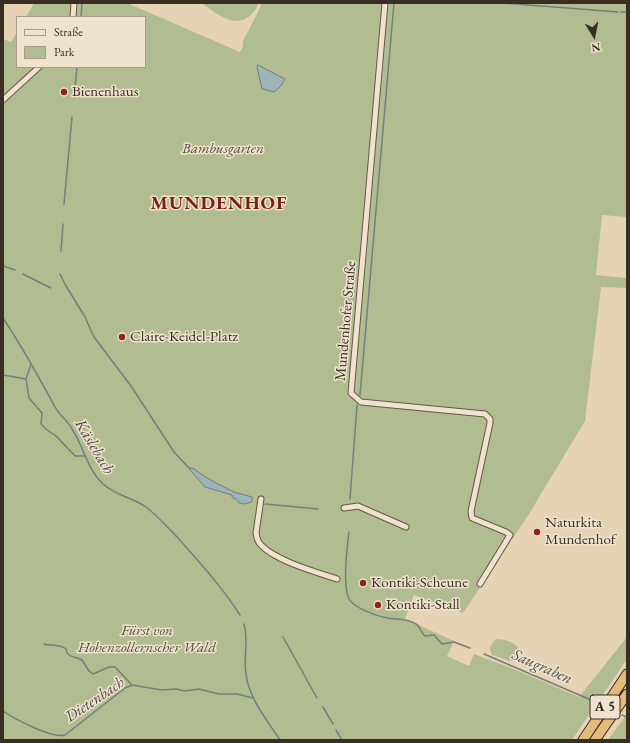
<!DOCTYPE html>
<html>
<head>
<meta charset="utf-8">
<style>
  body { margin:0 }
  #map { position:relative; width:630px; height:743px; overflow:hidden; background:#e6d3b5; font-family:"EB Garamond",serif }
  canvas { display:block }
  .frame { position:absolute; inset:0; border:4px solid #382e22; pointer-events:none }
  .legend { position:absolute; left:16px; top:16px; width:130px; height:52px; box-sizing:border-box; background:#efe2cf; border:1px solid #a69a8a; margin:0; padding:5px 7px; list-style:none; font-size:12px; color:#382e22 }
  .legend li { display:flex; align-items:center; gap:8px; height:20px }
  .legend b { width:20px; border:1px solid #a69a8a }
  .north { position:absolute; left:574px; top:16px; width:40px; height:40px; -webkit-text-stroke:3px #efe2cf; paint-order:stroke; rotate:170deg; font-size:11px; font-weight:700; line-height:16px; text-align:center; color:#382e22 }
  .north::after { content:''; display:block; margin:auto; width:14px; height:18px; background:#382e22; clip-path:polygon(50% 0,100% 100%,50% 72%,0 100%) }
</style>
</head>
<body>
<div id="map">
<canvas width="630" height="743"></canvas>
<div class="frame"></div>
<ul class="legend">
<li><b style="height:5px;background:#efe2cf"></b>Straße</li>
<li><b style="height:11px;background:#b1bd90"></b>Park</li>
</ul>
<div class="north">N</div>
</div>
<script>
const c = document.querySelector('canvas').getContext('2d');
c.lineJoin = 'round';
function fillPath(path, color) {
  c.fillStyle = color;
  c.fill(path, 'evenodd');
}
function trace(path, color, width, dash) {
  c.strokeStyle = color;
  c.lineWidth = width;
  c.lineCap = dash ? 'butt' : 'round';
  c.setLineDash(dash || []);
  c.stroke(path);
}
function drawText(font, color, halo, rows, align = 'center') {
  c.font = font + ' "EB Garamond",serif';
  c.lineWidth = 3;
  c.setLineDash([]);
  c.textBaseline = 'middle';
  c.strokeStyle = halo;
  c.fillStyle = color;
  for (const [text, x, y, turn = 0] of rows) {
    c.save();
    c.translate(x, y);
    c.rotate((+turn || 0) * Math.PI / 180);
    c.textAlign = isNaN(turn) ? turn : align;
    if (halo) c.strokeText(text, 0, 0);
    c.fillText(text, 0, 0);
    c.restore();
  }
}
fillPath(new Path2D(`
  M34,3h93l113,49 3,-6v-5l17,-33 1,-5h366v214l-25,-2 -6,60 31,3v10l-26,-1 -16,134 -56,93 -66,99 -49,-18 -9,24 49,22 -7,15 22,10 5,-12 42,16 63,27 48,-60v22l-55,81h-569v-701l8,3 6,-10v35h128v-50h-119z
  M202,3h57c-15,31 -37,16 -57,0z
  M496,639c8,0 18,3 22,9l-4,11 -4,2 -18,-6c-4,-7 -1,-11 4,-16z
  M627,714v26h-19z`), '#b1bd90');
const water = new Path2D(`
  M258,65l27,14 -5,8 -6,5 -12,-3 -5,-22z
  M190,468l4,1 10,7 14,8 16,8 18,5v5l-8,2 -5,-1 -2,-3 -5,-3v-2l-27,-8 -14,-16z`);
fillPath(water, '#9cb5b9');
trace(water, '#747f7d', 1);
trace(new Path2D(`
  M503,3l115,9
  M621,12h6
  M81,17l1,-14
  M74,98l3,-31
  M64,204l8,-87
  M61,251l2,-27
  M3,266l12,4
  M23,274l28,14
  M60,274l6,12 19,31 9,20 37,49 43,66 16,17
  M3,318c19,29 36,59 52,89 5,9 13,14 17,22 12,18 15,40 31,55 12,11 30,14 43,23 12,9 22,21 33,32 22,25 43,48 61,76
  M31,364l-5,15 3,19 13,15 -1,11 6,6 9,6 19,20h9
  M3,375l23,4
  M360,395l34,-392
  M350,499l7,-94
  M265,504l53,5
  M349,532c-2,16 -7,53 0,67 5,9 28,17 38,19 10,2 20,0 29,6 4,2 5,9 9,12l9,-1 8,9 12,-2 16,6
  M244,624c5,18 -1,33 2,50 3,25 21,46 34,66
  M283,637l34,61
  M44,644c8,2 15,0 22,5 1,9 9,7 16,11l7,11 4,3 16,-7h6l17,18
  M484,654l107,46
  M323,707l10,17
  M3,711c12,8 49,28 62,24l60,-47 7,-3 30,5 14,-1 9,2 14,-2 20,5h18l16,4
  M622,715l5,2
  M336,730l6,10`), '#747f7d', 1.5);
const street = new Path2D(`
  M385,3l-34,390 10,9 124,12 5,5v4l-19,88 1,7 34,14 4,3 -30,49
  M73,17l1,-14
  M3,100l36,-33
  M261,499l-5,34c1,5 1,8 5,12 15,16 55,27 76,34
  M344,508l14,-2 48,21`);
const highway = new Path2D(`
  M583,740l44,-66
  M595,740l32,-46`);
trace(street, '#645747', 7);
trace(highway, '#382e22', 11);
trace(street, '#efe2cf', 5);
trace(highway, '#e3ba7a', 9);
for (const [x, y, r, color] of [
  [64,92,4,"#8f2418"],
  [122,337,4,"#8f2418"],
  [537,532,4,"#8f2418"],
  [363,583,4,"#8f2418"],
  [378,605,4,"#8f2418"]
]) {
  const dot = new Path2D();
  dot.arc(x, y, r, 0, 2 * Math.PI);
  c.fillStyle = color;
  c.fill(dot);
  trace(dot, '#efe2cf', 1.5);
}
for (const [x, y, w] of [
  [605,707,30]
]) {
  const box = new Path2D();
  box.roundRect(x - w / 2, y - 12, w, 24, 3);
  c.fillStyle = '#efe2cf';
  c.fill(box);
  trace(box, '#382e22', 1);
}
drawText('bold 14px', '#382e22', null, [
  ["A 5",605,707]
]);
drawText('15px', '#382e22', '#efe2cf', [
  ["Bienenhaus",72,92],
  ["Claire-Keidel-Platz",130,337],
  ["Naturkita",545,523],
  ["Mundenhof",545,540],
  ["Kontiki-Scheune",371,583],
  ["Kontiki-Stall",386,605]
], 'left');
drawText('italic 15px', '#504b38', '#efe2cf', [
  ["Bambusgarten",223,149],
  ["Fürst von",147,631],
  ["Hohenzollernscher Wald",147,648]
]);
drawText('15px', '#382e22', '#efe2cf', [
  ["Mundenhofer Straße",346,321,-85]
]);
drawText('italic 16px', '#4c4940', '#efe2cf', [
  ["Käslebach",94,447,59],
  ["Saugraben",542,667,24],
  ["Dietenbach",95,700,-34]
]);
c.letterSpacing = '1px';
drawText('bold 19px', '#7a1f14', '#efe2cf', [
  ["MUNDENHOF",219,204]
]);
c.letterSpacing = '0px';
</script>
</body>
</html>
